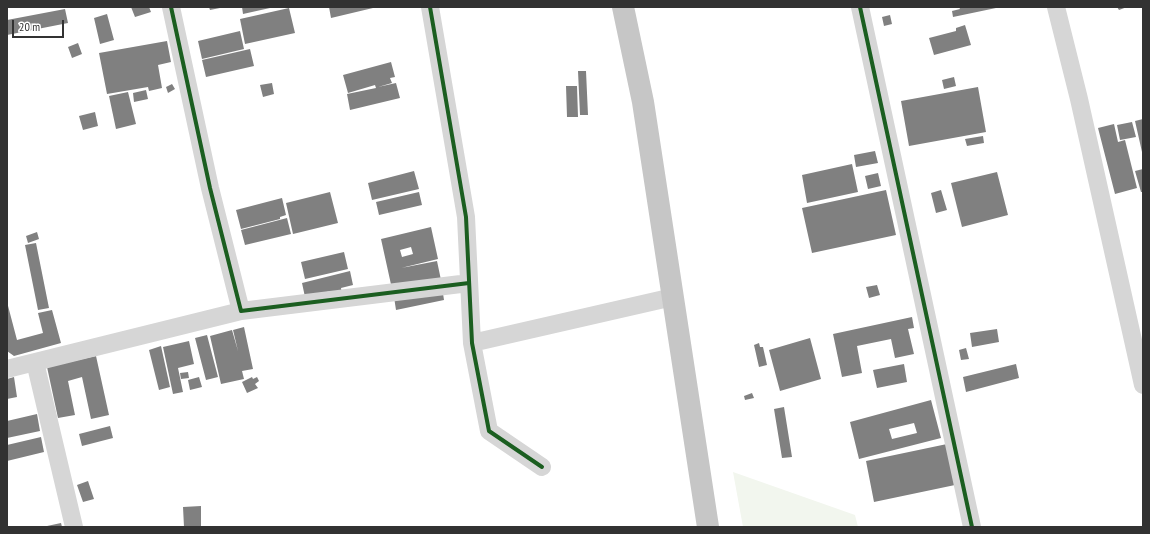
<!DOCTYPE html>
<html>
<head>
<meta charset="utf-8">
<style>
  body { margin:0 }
  #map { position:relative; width:1150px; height:534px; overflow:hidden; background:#fff; font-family:"PT Sans Narrow",sans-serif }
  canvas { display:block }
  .frame { position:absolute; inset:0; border:8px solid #323232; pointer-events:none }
  .scale { position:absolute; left:12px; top:20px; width:52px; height:18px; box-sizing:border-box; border:2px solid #323232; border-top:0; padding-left:5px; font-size:12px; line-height:14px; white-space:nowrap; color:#323232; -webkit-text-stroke:3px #fff; paint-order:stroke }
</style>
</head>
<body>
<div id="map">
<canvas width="1150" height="534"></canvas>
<div class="frame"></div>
<div class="scale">20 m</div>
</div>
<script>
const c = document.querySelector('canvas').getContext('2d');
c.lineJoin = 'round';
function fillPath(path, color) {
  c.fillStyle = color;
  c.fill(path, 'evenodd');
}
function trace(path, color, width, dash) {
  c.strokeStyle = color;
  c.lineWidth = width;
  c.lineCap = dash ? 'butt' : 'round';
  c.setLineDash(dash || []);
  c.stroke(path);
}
fillPath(new Path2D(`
  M733,472l122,43 3,12h-115z`), '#f2f6ee');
fillPath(new Path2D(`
  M131,7h18l2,5 -16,5z
  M209,7h11v1l-10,2z
  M242,7h28v1l-27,6z
  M329,7h44v1l-42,10z
  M959,7h37v1l-43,9 -1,-6 8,-2z
  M1117,7h10l-8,3z
  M289,8l6,25 -50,11 -5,-25z
  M65,9l3,14 -61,12v-15z
  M107,14l7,26 -14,4 -6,-26z
  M890,15l2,9 -8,2 -2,-9z
  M965,25l6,20 -37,10 -5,-17 27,-7v-3z
  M240,31l4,18 -42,10 -4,-18z
  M167,41l4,21 -13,3 4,23 -13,3 -1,-4 -41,7 -8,-41z
  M78,43l4,11 -10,4 -4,-11z
  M250,49l4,17 -48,11 -4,-17z
  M391,62l4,15 -5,1 2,5 -14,4 18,-4 4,15 -50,12 -3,-16 29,-6 -1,-3 -27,8 -5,-18z
  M578,71h8l2,44h-8z
  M954,77l2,9 -12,3 -2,-9z
  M272,83l2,11 -11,3 -3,-12z
  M172,84l3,5 -7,4 -2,-6z
  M566,86h11l1,31h-11z
  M978,87l8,45 -77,14 -8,-45z
  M146,90l2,9 -14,3 -1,-9z
  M128,92l8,32 -20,5 -7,-33z
  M95,112l3,14 -15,4 -4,-14z
  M1143,119v33h-1l-7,-31z
  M1132,122l4,15 -16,3 -3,-15z
  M1114,124l4,18 7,-2 12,48 -22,6 -17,-66z
  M983,136l1,7 -17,3 -2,-7z
  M875,151l3,12 -22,4 -2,-12z
  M852,164l6,28 -51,11 -5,-28z
  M1143,169v23h-2l-6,-21z
  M414,171l5,18 -47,11 -4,-17z
  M997,172l11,43 -46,12 -11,-44z
  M878,173l3,13 -13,3 -3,-13z
  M886,190l10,45 -84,18 -10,-45z
  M941,190l6,20 -11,3 -5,-20z
  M330,192l8,31 -45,11 -7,-31z
  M419,192l3,13 -43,10 -3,-13z
  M282,198l4,17 -6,2v2l-39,10 -5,-19z
  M287,218l4,16 -46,11 -4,-15z
  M431,227l7,32 -37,9 36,-7 4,19 -49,9 -11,-50zM411,247l2,7 -11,3 -2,-7z
  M37,232l2,7 -11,4 -2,-7z
  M36,243l13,65 -11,2 -13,-65z
  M344,252l4,17 -43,10 -4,-17z
  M350,271l3,14 -12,3 1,7 -10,2 -1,-6 -26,6 -3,-14z
  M877,285l3,10 -11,3 -3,-11z
  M442,287l2,13 -48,10 -2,-13z
  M7,302l10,38 26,-7 -5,-20 14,-3 9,33 -47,13 -7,-5z
  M912,317l2,11 -6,1 6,25 -19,4 -4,-19 -34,7 5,27 -20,4 -9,-43z
  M244,327l9,42 -11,2 2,8 -23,5 -11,-48 22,-6 6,21 -5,-21z
  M997,329l2,13 -27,5 -2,-14z
  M207,335l11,42 -12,3 -11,-42z
  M810,338l11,41 -41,12 -11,-41z
  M189,341l5,23 -16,4 5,24 -10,2 -10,-47z
  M759,343l1,4h3l4,18 -8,2 -5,-22z
  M161,346l9,41 -11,3 -10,-40z
  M966,348l3,11 -8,1 -2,-10z
  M96,356l13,59 -18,4 -9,-42 -14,4 7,34 -17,3 -11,-51z
  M904,364l3,18 -30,6 -4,-18z
  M1016,364l3,14 -53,14 -3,-15z
  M188,372l1,6 -8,1 -1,-6z
  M14,377l3,20 -10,2v-20z
  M199,377l3,10 -12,3 -2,-10z
  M252,377l1,2 4,-2 2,4 -4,3 3,4 -11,5 -5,-11z
  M752,393l2,5 -9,2 -1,-4z
  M931,400l10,38 -82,21 -9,-37zM914,423l3,10 -25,6 -3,-10z
  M784,407l8,50 -10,1 -8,-49z
  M37,414l3,17 -33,7v-17z
  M110,426l3,12 -31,8 -3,-12z
  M41,437l3,15 -37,9v-16z
  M947,444l8,41 -81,17 -8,-41z
  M88,481l6,18 -11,3 -6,-17z
  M201,506v21h-17l-1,-20z
  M61,523l1,4h-15v-1z`), '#808080');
trace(new Path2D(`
  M171,7l39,181 31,123 228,-28
  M430,7l36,210 6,126 17,88 53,36
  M860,7l112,520
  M1056,7l23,92 64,286
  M472,343l201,-46
  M35,362l39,165
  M7,369l234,-58`), '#d6d6d6', 18);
trace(new Path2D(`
  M623,7l20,95 65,425`), '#c6c6c6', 22);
trace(new Path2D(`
  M171,7l39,181 31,123 228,-28
  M430,7l36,210 6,126 17,88 53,36
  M860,7l112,520`), '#1b5e20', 4);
</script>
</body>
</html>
